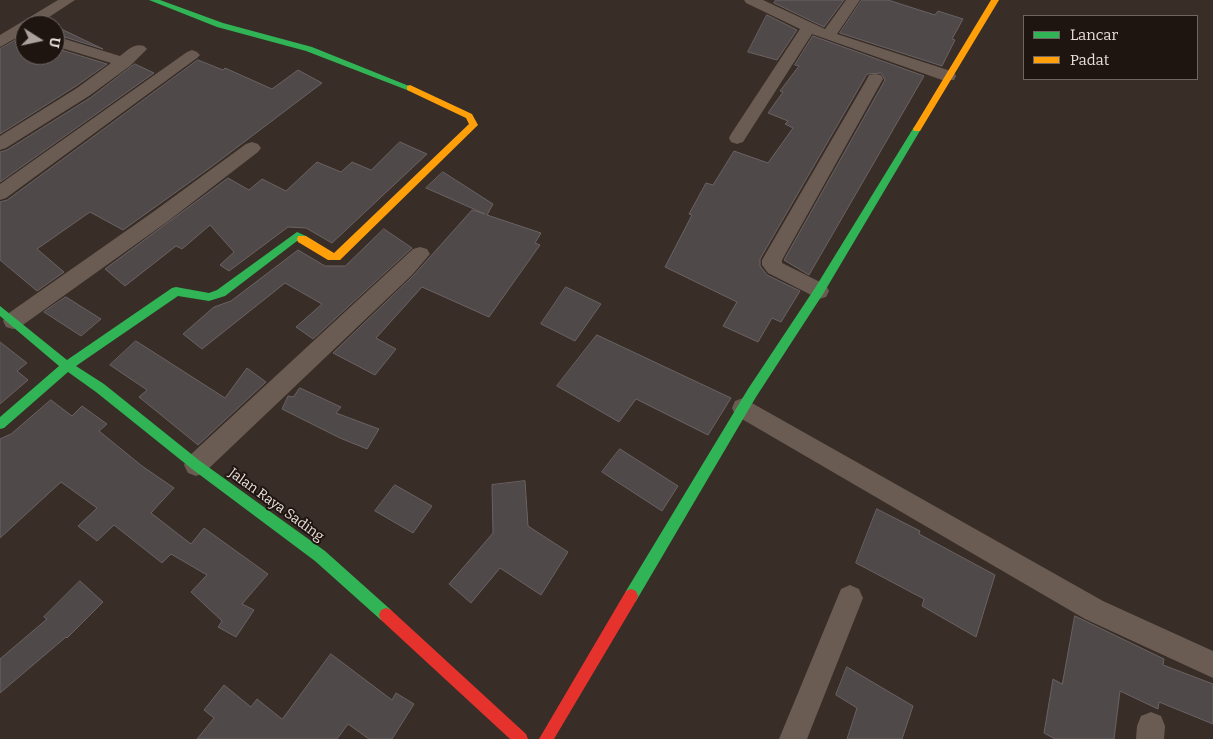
<!DOCTYPE html>
<html>
<head>
<meta charset="utf-8">
<style>
  body { margin:0 }
  #map { position:relative; width:1213px; height:739px; overflow:hidden; background:#382d27; font-family:Bitter,serif }
  canvas { display:block }
  .legend { position:absolute; left:1023px; top:15px; width:175px; height:65px; box-sizing:border-box; background:#1e1511; border:1px solid #706661; margin:0; padding:6px 9px; list-style:none; font-size:15px; color:#ecdfd9 }
  .legend li { display:flex; align-items:center; gap:10px; height:25px }
  .legend b { width:25px; border:1px solid #706661 }
  .north { position:absolute; left:15px; top:15px; width:50px; height:50px; box-sizing:border-box; background:#1e1511; border:1px solid #706661; border-radius:50%; rotate:100deg; font-size:14px; font-weight:700; line-height:20px; text-align:center; color:#ecdfd9 }
  .north::after { content:''; display:block; margin:auto; width:18px; height:22px; background:#ada19b; clip-path:polygon(50% 0,100% 100%,50% 72%,0 100%) }
</style>
</head>
<body>
<div id="map">
<canvas width="1213" height="739"></canvas>
<ul class="legend">
<li><b style="height:6px;background:#30b455"></b>Lancar</li>
<li><b style="height:6px;background:#ff9f0a"></b>Padat</li>
</ul>
<div class="north">U</div>
</div>
<script>
const c = document.querySelector('canvas').getContext('2d');
c.lineJoin = 'round';
function fillPath(path, color) {
  c.fillStyle = color;
  c.fill(path, 'evenodd');
}
function trace(path, color, width, dash) {
  c.strokeStyle = color;
  c.lineWidth = width;
  c.lineCap = dash ? 'butt' : 'round';
  c.setLineDash(dash || []);
  c.stroke(path);
}
function drawText(font, color, halo, rows, align = 'center') {
  c.font = font + ' Bitter,serif';
  c.lineWidth = 4;
  c.setLineDash([]);
  c.textBaseline = 'middle';
  c.strokeStyle = halo;
  c.fillStyle = color;
  for (const [text, x, y, turn = 0] of rows) {
    c.save();
    c.translate(x, y);
    c.rotate((+turn || 0) * Math.PI / 180);
    c.textAlign = isNaN(turn) ? turn : align;
    if (halo) c.strokeText(text, 0, 0);
    c.fillText(text, 0, 0);
    c.restore();
  }
}
const building = new Path2D(`
  M776,0h68l-20,27 -50,-24z
  M862,0h26l47,15 3,-4 25,8 -11,20 3,1 -13,26 -102,-33z
  M767,15l30,15 -20,30 -29,-8z
  M55,26l48,23 -48,-15z
  M25,35v20h30v-7l52,16 -31,22 -76,48v-85z
  M813,36l111,40 -115,199 -25,-15 101,-180 -4,-7 -14,1 -107,185v7l7,9 33,16 -19,31 -9,-4 -14,24 -35,-16 14,-24 -72,-35 27,-52 -3,-1 17,-31 7,2 21,-34 34,12 25,-35 -8,-4 3,-3 -20,-8 15,-21 -3,-1 19,-25 -4,-1z
  M198,60l25,10 2,-2 47,21 26,-19 24,13 -111,84 -88,63 -33,-18 -53,37 27,23 -27,19 -37,-31v-58l7,-2z
  M135,64l19,9 -154,109v-30l7,-2 83,-52z
  M400,142l27,12 -95,89 -26,-15 -18,-1 -59,44 -9,-6 14,-13 -24,-27 -28,24 -6,-3 -51,40 -20,-17 123,-91 21,12 13,-11 24,12 31,-29 24,10 11,-10 19,8z
  M443,172l50,32 -6,11 54,18 -6,10 5,2 -51,72 -67,-30 -46,51 20,11 -21,26 -42,-22 80,-77 59,-66 13,4 -59,-26z
  M384,229l28,19 -99,91 -17,-12 26,-23 -37,-21 -83,66 -19,-15 31,-27 17,-6 67,-51 27,16h20z
  M566,287l35,17 -26,37 -34,-17z
  M66,297l35,22 -20,17 -37,-24z
  M597,335l134,63 -23,37 -72,-36 -17,23 -62,-36z
  M136,341l89,57 22,-30 19,14 -68,63 -59,-48 8,-7 -37,-25z
  M0,342l27,21 -10,8 11,9 -28,24z
  M300,388l41,19 -5,6 43,16 -12,20 -27,-11 -58,-29 6,-13 5,1z
  M51,400l21,16 10,-10 25,18 -8,7 43,35 32,22 -23,25 40,31 13,-16 64,46 -26,30 12,6 -18,27 -18,-10 4,-6 -31,-29 16,-17 -36,-21 -9,9 -48,-38 -17,16 -19,-15 19,-18 -36,-26 -61,56v-99l11,-5z
  M620,449l58,37 -16,25 -60,-39z
  M525,481l3,45 40,26 -27,43 -41,-27 -29,35 -22,-19 44,-51 -1,-48z
  M395,485l37,21 -19,27 -38,-22z
  M877,509l43,22 -1,3 76,41 -19,62 -54,-31 2,-7 -68,-36z
  M80,581l23,21 -36,36 -1,-1 -66,56v-34l47,-40 -3,-2z
  M1075,616l89,43 -1,6 50,19v40l-54,-22 -1,7 -38,-18 -6,48h-59l-11,-6 9,-54 9,5z
  M331,654l61,46 4,-7 18,11 -22,35h-23l-21,-15 -11,15h-140l17,-21 -10,-8 20,-25 27,22 6,-8 25,20z
  M847,667l66,39 -11,33h-55l10,-31 -21,-13z`);
fillPath(building, '#50494a');
trace(building, '#6a6263', 1);
fillPath(new Path2D(`
  M58,0h17l-38,25h-12v8l-25,14v-12z
  M744,0h19l62,29 21,-29h14l-23,34 117,38 2,4 -2,4h-12l-130,-46 -69,108 -6,2 -6,-2 -2,-4 2,-4 69,-105 -54,-26z
  M55,36l65,20c8,-6 14,-13 24,-10l3,3 -17,17 -41,30 -83,52 -6,2v-14l77,-48 34,-25 -56,-17z
  M192,50l5,2 3,3 -3,3 -191,140 -6,2v-16l187,-132z
  M875,74l6,1 2,4 -101,181v3l44,22 3,6 -3,6 -7,2 -51,-26 -6,-8v-5l105,-181 2,-4z
  M252,142l6,2 3,4 -3,4 -91,70 -147,105 -7,2 -7,-2 -3,-6 3,-6 147,-103 93,-68z
  M420,247l7,2 3,5 -18,21 -208,198 -8,3 -8,-3 -4,-8 4,-8 225,-208z
  M743,398l360,203 110,50v27l-128,-59 -350,-204 -3,-7 3,-7z
  M850,585l9,4 4,9 -56,141h-28l62,-150z
  M1151,712l10,4 4,10 -1,13h-28l1,-13 4,-10z`), '#6a5c52');
fillPath(new Path2D(`
  M149,0h11l63,23 89,24 102,41 -4,3 -3,-1 -101,-39 -89,-24z
  M917,126l4,3 -98,165 -67,103 -120,204 -5,2 -5,-2 -2,-5 2,-5 122,-202 67,-101 99,-161z
  M297,232l9,4 1,3 -1,3 -9,-1 -72,55 -16,5 -31,-5 -102,70 28,18 96,77 125,90 66,59 2,5 -2,5 -5,2 -5,-2 -66,-59 -123,-92 -96,-77 -28,-20 -64,56 -4,1v-12l59,-51 -59,-50v-10l67,54 105,-72 4,-1 33,6 8,-3z`), '#30b455');
fillPath(new Path2D(`
  M991,0h8l-79,131h-6l-1,-2z
  M410,85l62,29 6,11 -138,135h-12l-30,-18 -1,-3 1,-3h8l28,17 135,-129 -3,-6 -59,-28v-4z`), '#ff9f0a');
fillPath(new Path2D(`
  M631,589l5,2 2,5 -2,5 -82,138h-15l87,-148z
  M386,608l5,2 135,124 2,5h-18l-129,-119 -2,-5 2,-5z`), '#e5322d');
drawText('14px', '#ecdfd9', '#1e1511', [
  ["Jalan Raya Sading",276,505,36]
]);
</script>
</body>
</html>
